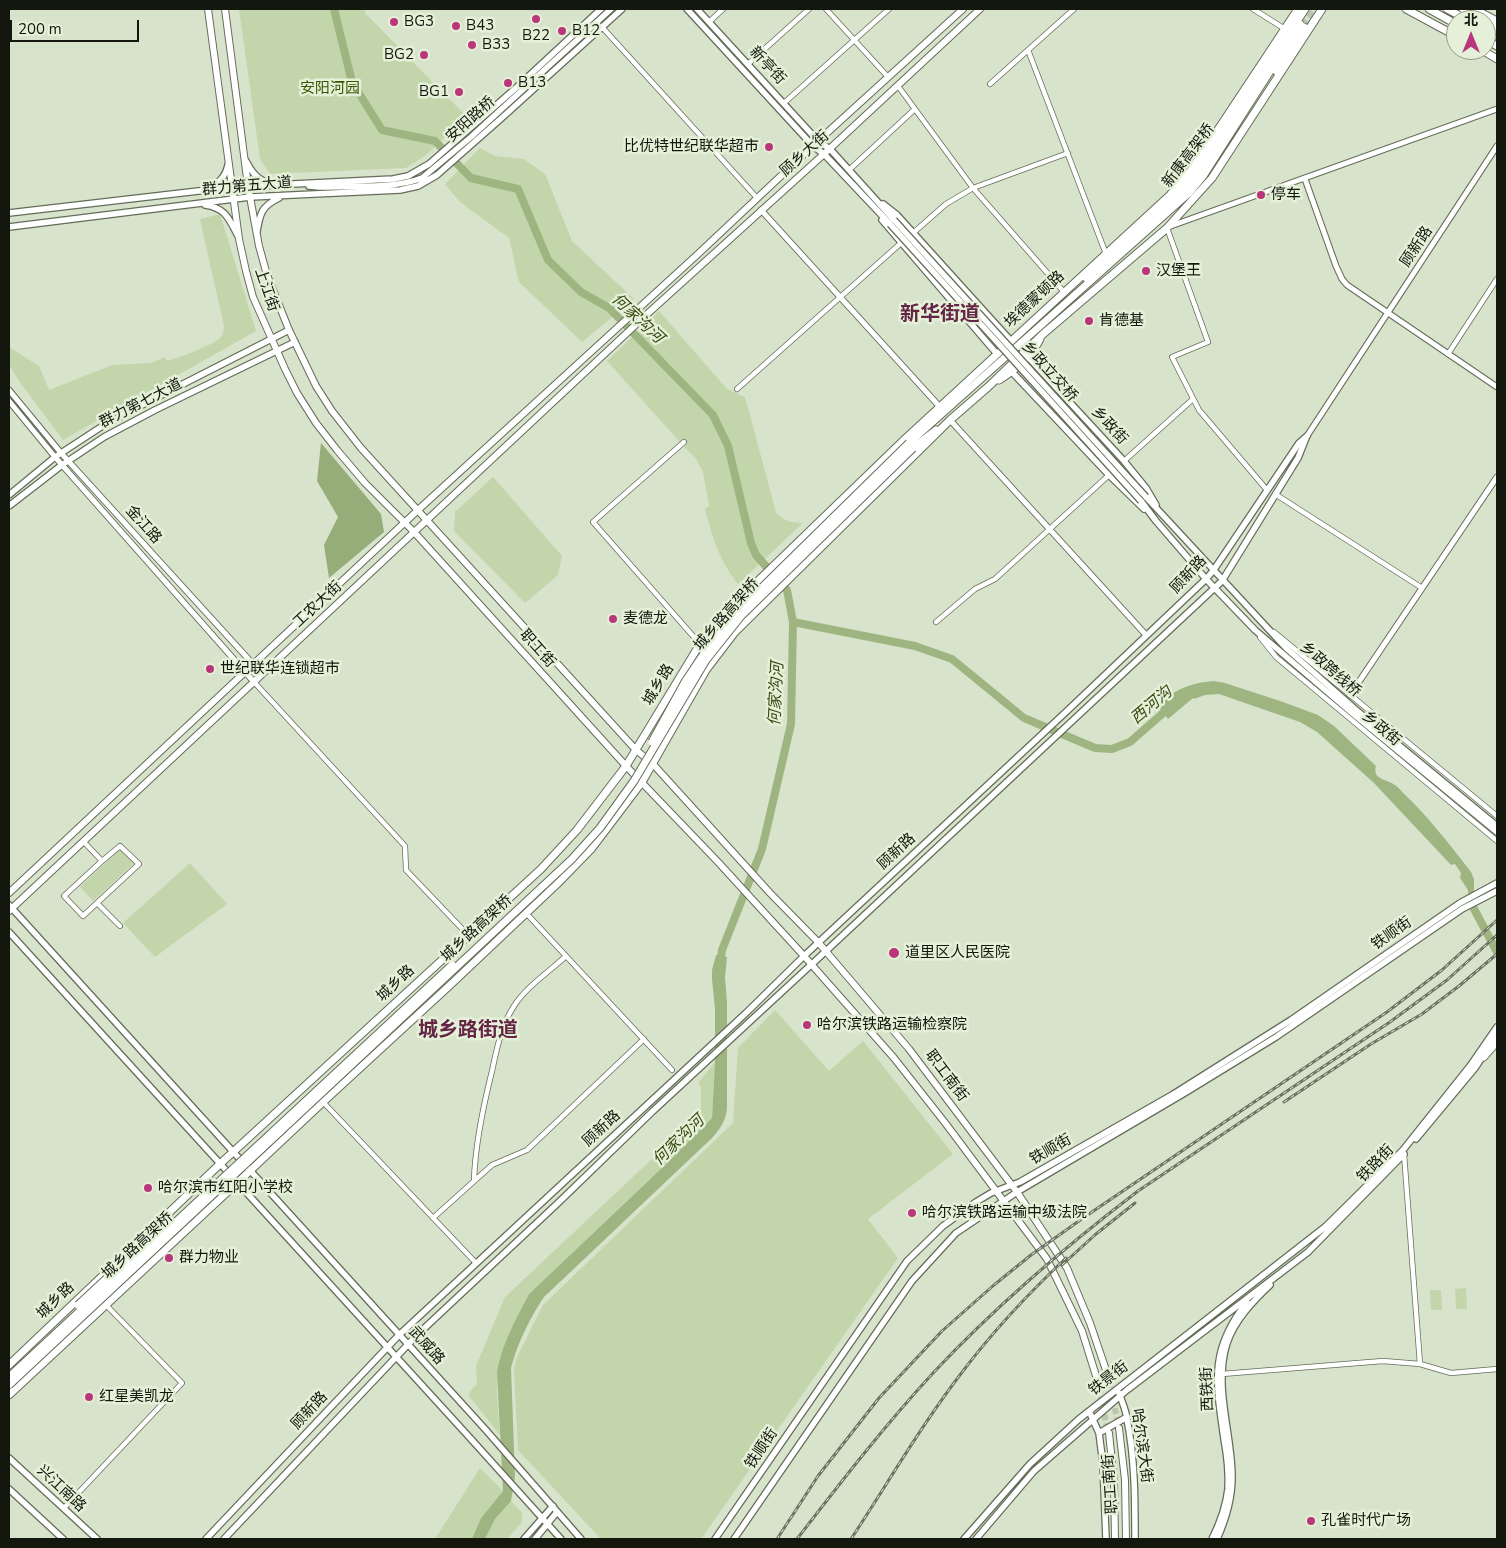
<!DOCTYPE html>
<html>
<head>
<meta charset="utf-8">
<style>
  body { margin:0 }
  #map { position:relative; width:1506px; height:1548px; overflow:hidden; background:#d8e3cb; font-family:"Nunito Sans","Noto Sans SC",sans-serif }
  canvas { display:block }
  .frame { position:absolute; inset:0; border:10px solid #13170e; pointer-events:none }
  .north { position:absolute; left:1446px; top:10px; width:50px; height:50px; box-sizing:border-box; background:#e5f0d8; border:1px solid #919987; border-radius:50%; rotate:0deg; font-size:14px; font-weight:700; line-height:20px; text-align:center; color:#13170e }
  .north::after { content:''; display:block; margin:auto; width:18px; height:22px; background:#ba367b; clip-path:polygon(50% 0,100% 100%,50% 72%,0 100%) }
  .scale { position:absolute; left:10px; top:20px; width:129px; height:22px; box-sizing:border-box; border:2px solid #13170e; border-top:0; padding-left:6px; font-size:15px; line-height:18px; white-space:nowrap; color:#13170e; -webkit-text-stroke:4px #e5f0d8; paint-order:stroke }
</style>
</head>
<body>
<div id="map">
<canvas width="1506" height="1548"></canvas>
<div class="frame"></div>
<div class="north">北</div>
<div class="scale">200 m</div>
</div>
<script>
const c = document.querySelector('canvas').getContext('2d');
c.lineJoin = 'round';
function fillPath(path, color) {
  c.fillStyle = color;
  c.fill(path, 'evenodd');
}
function trace(path, color, width, dash) {
  c.strokeStyle = color;
  c.lineWidth = width;
  c.lineCap = dash ? 'butt' : 'round';
  c.setLineDash(dash || []);
  c.stroke(path);
}
function drawText(font, color, halo, rows, align = 'center') {
  c.font = font + ' "Nunito Sans","Noto Sans SC",sans-serif';
  c.lineWidth = 5;
  c.setLineDash([]);
  c.textBaseline = 'middle';
  c.strokeStyle = halo;
  c.fillStyle = color;
  for (const [text, x, y, turn = 0] of rows) {
    c.save();
    c.translate(x, y);
    c.rotate((+turn || 0) * Math.PI / 180);
    c.textAlign = isNaN(turn) ? turn : align;
    if (halo) c.strokeText(text, 0, 0);
    c.fillText(text, 0, 0);
    c.restore();
  }
}
fillPath(new Path2D(`
  M239,9h126v4l102,104 -41,38 -20,13 -136,6 -10,-15z
  M480,148l15,8 29,3 21,15 27,67 62,58 -52,43 -63,-60 -10,-44 -49,-36 -15,-18z
  M220,214l36,117 -193,109 -44,-59 -10,-17v-17l30,19 10,24 63,-25 39,-2 14,-6 2,4c11,-3 46,-16 53,-23 3,-3 4,-8 4,-12l-24,-107z
  M659,311l68,78 18,8 31,115c8,10 15,10 27,11l-65,61c-19,-24 -25,-45 -33,-75l4,-3 -6,-34 -7,-13 -17,-18 -72,-80z
  M493,477l69,79 -4,19 -33,28 -71,-72 1,-19z
  M120,849l14,14 -41,38 -13,-14z
  M190,863l37,41 -72,53 -32,-34z
  M775,1010l54,61 34,-30 90,113 -85,65 30,39 -197,281h-100l-83,-89 -4,-81 3,-12 26,-52 190,-182 5,-75z
  M715,1062l-3,56 -49,49 -134,127 -10,18 -20,49 -2,11v22l3,41 -31,-39 1,-5 7,-7 -1,-18 29,-69 196,-184v-26l-3,-4z
  M1466,1288l1,21h-11l-1,-20z
  M1430,1290h11l1,20h-11z
  M480,1468l23,23 -22,27 -9,21h-37z
  M511,1501l11,12v9l-15,17h-22l10,-20z`), '#c3d5ab');
fillPath(new Path2D(`
  M321,443l60,71 3,18 -55,46 -5,-33 14,-28 -21,-36z`), '#96ac79');
fillPath(new Path2D(`
  M1214,681l11,2 58,19 35,13 16,11 42,40c-4,14 11,13 19,19 3,2 6,5 8,8 23,21 48,53 68,79l3,7v24l-5,7 -1,-20 -8,-12 1,-5 -6,-9 -4,1 -77,-82 -57,-51 -17,-10 -81,-28 -14,1 -11,4 -1,-1 -25,21 -11,-14c19,-16 33,-22 57,-24z
  M716,955l11,2 -2,21 2,24v106c-1,13 -7,21 -15,30l-168,159c-14,21 -27,47 -33,71l4,109 -4,24 -16,18 -10,20h-13l9,-21 22,-27 -6,-119c4,-25 20,-56 32,-78l134,-127 49,-49 3,-56v-53l-3,-30v-9z`), '#9fb581');
trace(new Path2D(`
  M334,9l18,73 30,48 53,11 36,37 47,11 30,71 33,32 28,16 104,107 15,31 23,97 5,12 31,35 6,32 -2,102 -29,125 -40,101 -2,14
  M793,622l122,24 37,13 72,59 71,30 17,1 18,-7 40,-35
  M1472,898l1,9 24,45`), '#9fb581', 8);
trace(new Path2D(`
  M1107,1373l12,54
  M1097,1379l11,53`), '#bac4af', 6, [6, 3]);
trace(new Path2D(`
  M1300,24l10,-15
  M1304,27l12,-18`), '#bac4af', 7, [7, 3.5]);
const minor = new Path2D(`
  M826,9l62,68
  M1253,9l32,20
  M709,22l14,-13
  M602,27l155,171
  M1028,50l78,204
  M748,64l61,-55
  M990,84l84,-75
  M898,86l75,102 91,104
  M784,103l105,-94
  M849,170l66,-61
  M1167,228l41,114 -36,15 27,53 68,80
  M913,233l33,-29 27,-16 95,-35
  M1448,354l49,-75
  M737,389l164,-146
  M684,442l-91,80 107,122
  M1124,461l69,-62
  M1275,494l147,94
  M936,622l39,-33 20,-10 114,-104
  M1274,632l223,184
  M1260,637l16,20 221,184
  M254,682l151,164 1,24 63,66
  M83,841l19,20 -38,35 19,20 56,-52 -19,-18 -18,15
  M97,903l23,23
  M526,913l146,157
  M323,1102l153,161
  M1404,1154l16,210 31,9 46,-4
  M474,1181c1,-37 9,-74 18,-110 5,-23 9,-45 22,-65 12,-19 36,-35 52,-50
  M433,1218l59,-53 35,-15 117,-111
  M1222,1374l161,-13 37,3
  M64,1508l118,-125 -76,-78`);
const tertiary = new Path2D(`
  M1305,179l31,87 6,13 5,6 150,102
  M761,210l179,197
  M1168,227l329,-118
  M9,390l52,63 201,221
  M9,401l46,56 199,225
  M950,420l196,215
  M1307,436l190,-290
  M1350,695l147,-218
  M1484,1058l13,-15`);
const secondary = new Path2D(`
  M687,9l126,137 11,8 66,70
  M697,9l121,132 12,8 64,71
  M246,161c6,12 12,19 25,23
  M309,186l11,1c29,-1 75,2 102,-9l49,-41 140,-128
  M207,188c12,-5 18,-10 21,-23
  M883,204l14,11 114,126
  M205,205c21,3 24,14 33,31
  M9,213l224,-26 160,-8 15,-3 21,-12 88,-77 84,-78
  M882,220l115,134
  M9,227l241,-30 150,-7 18,-4 19,-11 68,-60 117,-106
  M257,231c3,-18 5,-25 22,-33
  M1028,357l96,104 22,27 10,17
  M1012,372l97,103 35,34
  M9,495l46,-38 49,-32 36,-19 149,-76
  M1146,497l140,151 69,61 142,117
  M1141,501l15,20 50,58 49,51 97,83 145,119
  M9,506l53,-41 42,-28 51,-27 140,-68
  M9,905l476,524 96,110
  M9,932l462,507 90,100
  M1416,1139l59,-71 22,-33
  M1119,1393c3,9 7,17 8,26 8,40 8,80 8,120
  M1089,1411l10,22 4,31 3,75
  M1099,1433l28,-16
  M9,1458l88,81
  M9,1489l54,50
  M206,1539l193,-204 347,-322 58,-57 263,-245 139,-132 7,-8 86,-128 8,-7
  M224,1539l192,-203 142,-133 95,-92 173,-160 396,-370 76,-123 8,-20
  M524,1539l29,-33
  M535,1539l22,-27
  M715,1539l192,-278 36,-35 33,-24 15,-9 29,-11 152,-87 119,-75 169,-117 37,-20
  M734,1539l178,-258 44,-48 61,-41 171,-101 88,-54 186,-128 35,-18
  M964,1539l66,-75 49,-45 246,-192 78,-77 67,-84 27,-39
  M976,1539l58,-68 93,-81 181,-138 96,-98
  M1212,1539c8,-16 14,-32 16,-50 1,-17 -1,-34 -4,-50 -8,-57 -15,-89 23,-137
  M1217,1539c9,-20 15,-40 15,-62 0,-44 -19,-91 -5,-134 8,-23 26,-42 43,-58`);
const primary = new Path2D(`
  M208,9l31,230 7,32 7,26 32,72 12,24 19,30 21,27 28,33 49,49 212,234 92,96 86,94 90,102 52,66 101,135 35,72 15,48
  M225,9l23,177 11,60 8,29 22,55 27,56 16,25 29,37 275,302 16,13 118,130 48,49 91,107 108,143 50,76 23,55 17,50
  M9,893l409,-383 280,-256 120,-113 145,-132
  M9,911l636,-595 179,-162 156,-145
  M1119,1428l6,52 1,59
  M1109,1433l5,49 1,57`);
const trunk = new Path2D(`
  M1406,9l50,27
  M1429,9l27,15
  M1447,9l21,11
  M1463,9l20,11
  M1474,9l23,12
  M1486,22l11,6
  M1486,30l11,6
  M1486,40l11,6
  M1482,50l15,9
  M1276,71l28,-44
  M1086,278c38,-34 81,-66 113,-107l106,-162
  M999,380c17,-11 32,-23 41,-41
  M909,443l280,-250 14,-17 97,-152
  M913,448l23,-18
  M9,1365l211,-201 321,-295 36,-39 49,-64 74,-122 31,-37 175,-169 264,-243 22,-26 106,-160
  M9,1395l228,-212 86,-81 125,-115 109,-103 35,-36 50,-66 64,-112 29,-38 215,-212 38,-33 55,-53 124,-106 45,-50 110,-169`);
trace(minor, '#646d59', 6);
trace(tertiary, '#646d59', 7);
trace(secondary, '#646d59', 8);
trace(primary, '#646d59', 8);
trace(trunk, '#646d59', 9);
trace(minor, '#fff', 4.5);
trace(tertiary, '#fff', 5);
trace(secondary, '#fff', 5.5);
trace(primary, '#fff', 6);
trace(trunk, '#fff', 7);
const rail = new Path2D(`
  M1284,1102l87,-58 51,-30 37,-28 38,-32
  M1062,1265l34,-31 39,-31
  M777,1539l41,-63 61,-78 63,-67 52,-46 37,-30 55,-39 301,-204 55,-42 55,-50
  M797,1539c44,-57 88,-114 137,-167 62,-66 132,-126 204,-181l252,-169 57,-42 50,-45
  M851,1539c37,-56 71,-115 112,-168 31,-41 66,-78 103,-113`);
trace(rail, '#6c7363', 3);
trace(rail, '#e5f0d8', 1, [4]);
const secondaryBridge = new Path2D(`
  M894,220l252,277
  M890,224l251,277`);
const trunkBridge = new Path2D(`
  M652,742l33,-60 16,-24 35,-45 173,-170
  M78,1305l57,-53
  M9,1377l443,-412
  M9,1385l563,-526 28,-31 34,-47 72,-121 35,-44 172,-168`);
trace(secondaryBridge, '#646d59', 8, []);
trace(trunkBridge, '#646d59', 9, []);
trace(secondaryBridge, '#fff', 5.5);
trace(trunkBridge, '#fff', 7);
for (const [x, y, r, color] of [
  [536,19,5,"#ba367b"],
  [394,22,5,"#ba367b"],
  [456,26,5,"#ba367b"],
  [562,31,5,"#ba367b"],
  [472,45,5,"#ba367b"],
  [424,55,5,"#ba367b"],
  [508,83,5,"#ba367b"],
  [459,92,5,"#ba367b"],
  [769,147,5,"#ba367b"],
  [1261,195,5,"#ba367b"],
  [1146,271,5,"#ba367b"],
  [1089,321,5,"#ba367b"],
  [613,619,5,"#ba367b"],
  [210,669,5,"#ba367b"],
  [894,953,6,"#ba367b"],
  [807,1025,5,"#ba367b"],
  [148,1188,5,"#ba367b"],
  [912,1213,5,"#ba367b"],
  [169,1258,5,"#ba367b"],
  [89,1397,5,"#ba367b"],
  [1311,1521,5,"#ba367b"]
]) {
  const dot = new Path2D();
  dot.arc(x, y, r, 0, 2 * Math.PI);
  c.fillStyle = color;
  c.fill(dot);
  trace(dot, '#e5f0d8', 2);
}
drawText('15px', '#13170e', '#e5f0d8', [
  ["BG3",404,22],
  ["B43",466,26],
  ["B12",572,31],
  ["B22",536,36,"center"],
  ["B33",482,45],
  ["BG2",414,55,"right"],
  ["B13",518,83],
  ["BG1",449,92,"right"],
  ["比优特世纪联华超市",759,147,"right"],
  ["停车",1271,195],
  ["汉堡王",1156,271],
  ["肯德基",1099,321],
  ["麦德龙",623,619],
  ["世纪联华连锁超市",220,669],
  ["道里区人民医院",905,953],
  ["哈尔滨铁路运输检察院",817,1025],
  ["哈尔滨市红阳小学校",158,1188],
  ["哈尔滨铁路运输中级法院",922,1213],
  ["群力物业",179,1258],
  ["红星美凯龙",99,1397],
  ["孔雀时代广场",1321,1521]
], 'left');
drawText('15px', '#13170e', '#e5f0d8', [
  ["新亭街",767,66,47],
  ["安阳路桥",471,120,-42],
  ["顾乡大街",805,154,-42],
  ["新康高架桥",1189,156,-53],
  ["群力第五大道",247,187,-5],
  ["顾新路",1417,247,-57],
  ["上江街",266,290,71],
  ["埃德蒙顿路",1035,300,-43],
  ["乡政立交桥",1049,372,48],
  ["群力第七大道",141,404,-27],
  ["乡政街",1109,426,47],
  ["金江路",143,525,48],
  ["顾新路",1189,575,-47],
  ["工农大街",318,605,-43],
  ["城乡路高架桥",727,615,-49],
  ["职工街",537,649,48],
  ["乡政跨线桥",1330,670,41],
  ["城乡路",659,685,-59],
  ["乡政街",1381,729,40],
  ["顾新路",897,852,-43],
  ["城乡路高架桥",477,929,-43],
  ["铁顺街",1392,934,-35],
  ["城乡路",396,984,-43],
  ["职工南街",946,1076,53],
  ["顾新路",602,1129,-43],
  ["铁顺街",1051,1150,-30],
  ["铁路街",1376,1164,-46],
  ["城乡路高架桥",138,1246,-43],
  ["城乡路",56,1301,-44],
  ["武威路",426,1346,48],
  ["铁景街",1109,1379,-38],
  ["西铁街",1208,1389,-92],
  ["顾新路",310,1411,-47],
  ["哈尔滨大街",1141,1446,82],
  ["铁顺街",762,1449,-56],
  ["职工南街",1111,1484,-94],
  ["兴江南路",61,1489,43]
]);
drawText('15px', '#3b5501', '#e5f0d8', [
  ["安阳河园",330,89]
]);
drawText('italic 16px', '#364a11', '#e5f0d8', [
  ["何家沟河",637,319,43],
  ["何家沟河",777,694,-87],
  ["西河沟",1152,706,-40],
  ["何家沟河",679,1141,-44]
]);
drawText('bold 20px', '#652545', '#e5f0d8', [
  ["新华街道",940,315],
  ["城乡路街道",468,1031]
]);
</script>
</body>
</html>
